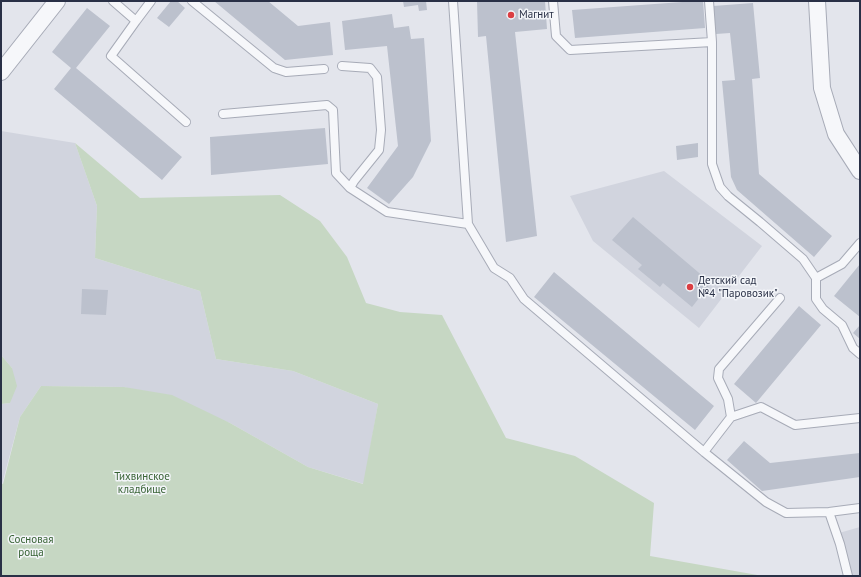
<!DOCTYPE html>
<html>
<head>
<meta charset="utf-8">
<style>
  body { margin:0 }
  #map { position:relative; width:861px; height:577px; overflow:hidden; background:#e3e5ec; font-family:"PT Sans",sans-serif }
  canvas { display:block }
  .frame { position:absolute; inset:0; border:2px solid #293046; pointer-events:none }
</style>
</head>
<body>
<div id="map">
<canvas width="861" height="577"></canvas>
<div class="frame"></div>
</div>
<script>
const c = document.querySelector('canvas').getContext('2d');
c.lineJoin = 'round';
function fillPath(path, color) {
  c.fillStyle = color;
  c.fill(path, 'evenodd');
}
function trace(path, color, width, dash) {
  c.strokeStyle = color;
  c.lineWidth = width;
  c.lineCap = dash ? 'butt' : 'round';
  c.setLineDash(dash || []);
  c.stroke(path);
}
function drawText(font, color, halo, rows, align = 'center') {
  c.font = font + ' "PT Sans",sans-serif';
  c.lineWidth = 3;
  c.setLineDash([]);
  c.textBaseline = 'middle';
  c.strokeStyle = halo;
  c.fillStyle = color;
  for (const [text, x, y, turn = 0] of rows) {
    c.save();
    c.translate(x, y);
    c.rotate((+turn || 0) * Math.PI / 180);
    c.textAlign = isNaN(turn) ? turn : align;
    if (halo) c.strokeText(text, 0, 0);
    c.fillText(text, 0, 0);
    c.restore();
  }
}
fillPath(new Path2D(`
  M1,131l74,12 22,63 -2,52 105,33 16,68 77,12 85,33 -14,80 -56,-17 -78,-44 -106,-36 -83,-1 -21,31 -18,67 -1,-1v-79l9,-1 2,-35 -11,-13z
  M664,171l98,75 -63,82 -106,-87 -23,-45z
  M860,527v49h-12l-16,-41z`), '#d1d4de');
fillPath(new Path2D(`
  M75,143l65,55 140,-3 40,26 27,36 19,46 34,9 42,3 64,123 69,18 79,47 -4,53 113,20h-762v-93l2,1 17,-67 21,-31 83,1 48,8 58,28 78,44 55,17 15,-80 -85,-33 -77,-12 -16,-68 -105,-33 2,-52z
  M1,355l11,13 5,18 -7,17 -9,1z`), '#c6d7c3');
fillPath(new Path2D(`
  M171,1h6l8,7 -16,19 -12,-9z
  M214,1h54l30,25 32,-4 3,33 -48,5z
  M403,1h23l1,9 -8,1 -1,-6 -14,2z
  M477,1h68l2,28 -32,3 22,204 -31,6 -20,-206 -8,1z
  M696,1h7l2,27 -130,10 -3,-28z
  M753,3l7,75 -8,1 7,95 73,62 -18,21 -77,-67 -6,-13 -9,-96 13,-1 -5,-47 -14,1 -3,-28z
  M87,8l23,18 -34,42 106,89 -20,23 -108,-91 17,-21 -19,-16z
  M392,14l2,14 15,-2 2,13 13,-1 7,103 -18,36 -24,27 -22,-16 31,-42 -11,-100 -42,4 -3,-29z
  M325,128l3,36 -117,11 -1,-38z
  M698,143v14l-21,3 -1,-14z
  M633,217l78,66 -19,24 -29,-24 -3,4 -22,-18 4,-4 -30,-25z
  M860,264v53l-26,-21z
  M554,272l160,134 -19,24 -161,-133z
  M82,289l26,1 -2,25 -25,-1z
  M799,306l22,19 -65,78 -22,-19z
  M860,325v14l-7,-6z
  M744,441l26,22 90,-10v24l-98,14 -35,-31z`), '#bcc1cd');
const lane = new Path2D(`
  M113,1l23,20 -25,35 75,66
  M192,1l82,67 12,4 38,-3
  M453,1l15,223 26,44 16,10 14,21 180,153 62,50 20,11 43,-1 31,-4
  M553,1l3,35 14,14 142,-8v122l8,23 8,9 32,26 43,37 13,19v21l7,10 19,16 11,23 7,6
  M709,1l3,41
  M136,21l15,-20
  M342,66l28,2 7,9 4,53 -2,20 -25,31 -4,7
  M223,114l104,-9 6,5 3,63 14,15 37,24 81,12
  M816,278l26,-14 18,-21
  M731,417l-3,-18 -10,-21 1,-9 61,-71
  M704,452l27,-35 30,-10 34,18 65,-7
  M829,512l11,32 8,32`);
const street = new Path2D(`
  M817,1l5,87 14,46 24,37
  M1,72l56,-71`);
trace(lane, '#a7abb7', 10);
trace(street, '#a7abb7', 18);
trace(lane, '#f6f7fa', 8);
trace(street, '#f6f7fa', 16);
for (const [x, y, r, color] of [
  [511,15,4,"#db3e43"],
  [690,287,4,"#db3e43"]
]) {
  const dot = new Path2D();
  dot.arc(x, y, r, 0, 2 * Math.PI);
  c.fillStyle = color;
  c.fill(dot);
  trace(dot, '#f3f5f9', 1.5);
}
drawText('11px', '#293046', '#f3f5f9', [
  ["Магнит",519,15],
  ["Детский сад",698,281],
  ["№4 \"Паровозик\"",698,294]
], 'left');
drawText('11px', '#386335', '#f3f5f9', [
  ["Тихвинское",142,477],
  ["кладбище",142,490],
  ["Сосновая",31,540],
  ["роща",31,553]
]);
</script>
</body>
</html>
